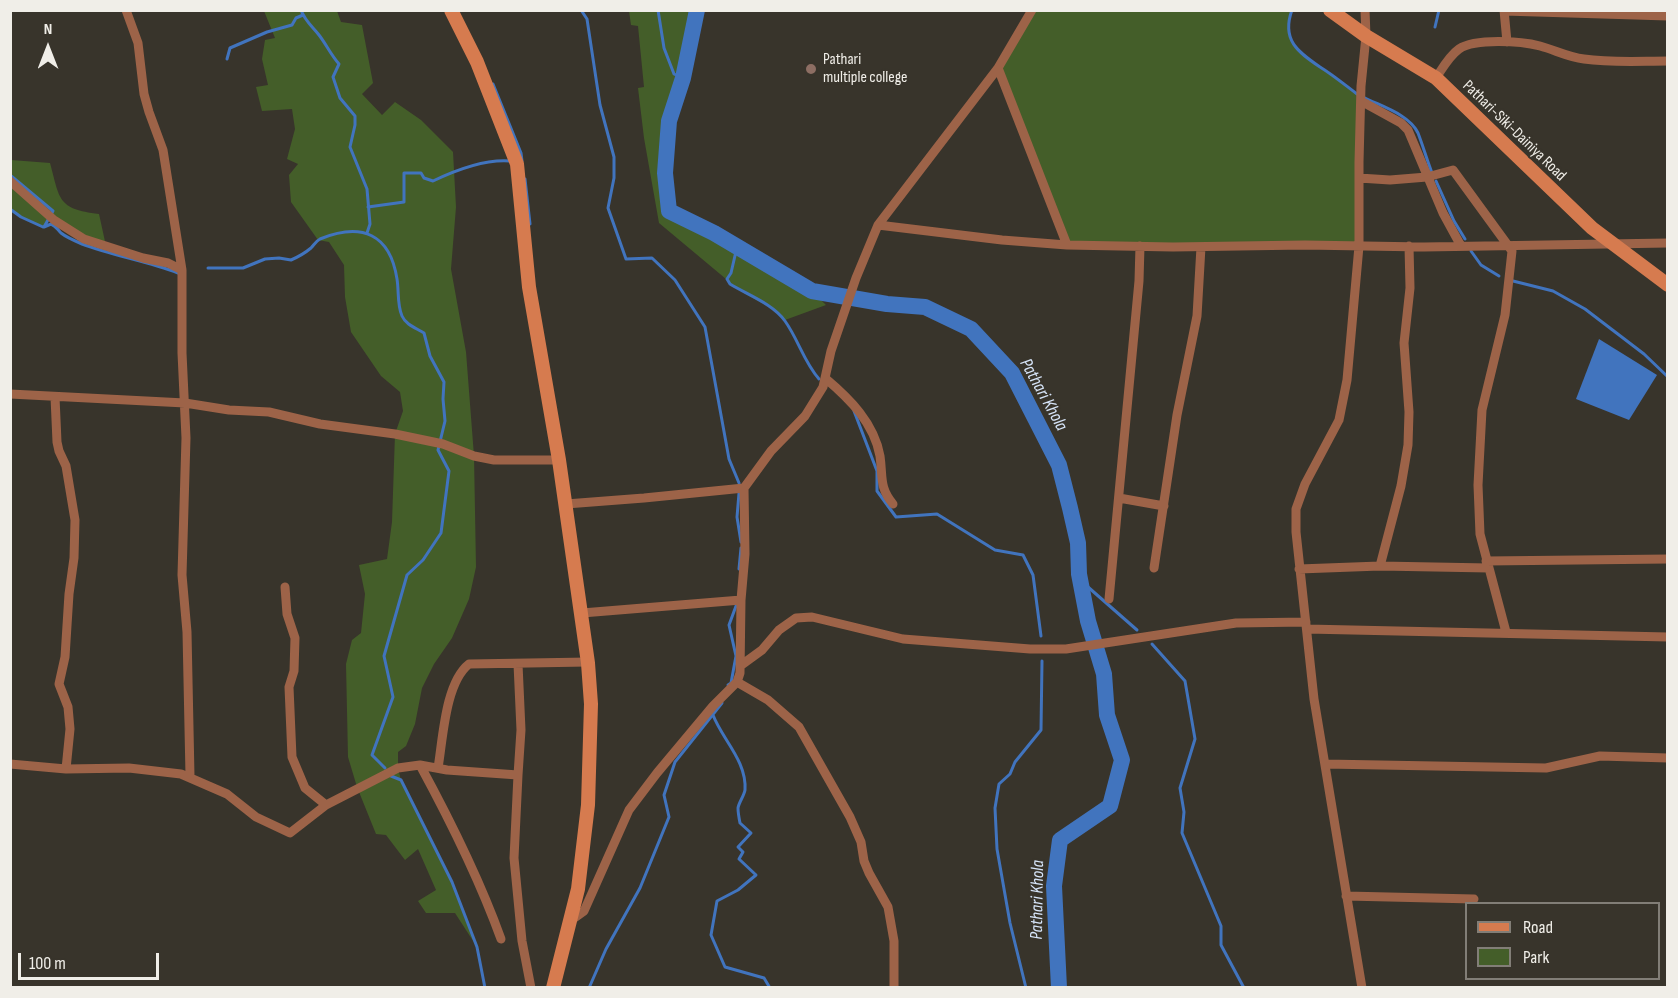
<!DOCTYPE html>
<html>
<head>
<meta charset="utf-8">
<style>
  body { margin:0 }
  #map { position:relative; width:1678px; height:998px; overflow:hidden; background:#38342b; font-family:"Sofia Sans Condensed",sans-serif }
  canvas { display:block }
  .frame { position:absolute; inset:0; border:12px solid #f0eee8; pointer-events:none }
  .legend { position:absolute; left:1465px; top:902px; width:195px; height:78px; box-sizing:border-box; background:#38342b; border:2px solid #827e77; margin:0; padding:8px 10px; list-style:none; font-size:18px; color:#f0eee8 }
  .legend li { display:flex; align-items:center; gap:12px; height:30px }
  .legend b { width:30px; border:2px solid #827e77 }
  .north { position:absolute; left:18px; top:18px; width:60px; height:60px; -webkit-text-stroke:4px #38342b; paint-order:stroke; rotate:0deg; font-size:16px; font-weight:700; line-height:24px; text-align:center; color:#f0eee8 }
  .north::after { content:''; display:block; margin:auto; width:21px; height:27px; background:#f0eee8; clip-path:polygon(50% 0,100% 100%,50% 72%,0 100%) }
  .scale { position:absolute; left:18px; top:953px; width:141px; height:27px; box-sizing:border-box; border:3px solid #f0eee8; border-top:0; padding-left:8px; font-size:18px; line-height:21px; white-space:nowrap; color:#f0eee8; -webkit-text-stroke:4px #38342b; paint-order:stroke }
</style>
</head>
<body>
<div id="map">
<canvas width="1678" height="998"></canvas>
<div class="frame"></div>
<ul class="legend">
<li><b style="height:8px;background:#d67b4f"></b>Road</li>
<li><b style="height:16px;background:#445e29"></b>Park</li>
</ul>
<div class="north">N</div>
<div class="scale">100 m</div>
</div>
<script>
const c = document.querySelector('canvas').getContext('2d');
c.lineJoin = 'round';
function fillPath(path, color) {
  c.fillStyle = color;
  c.fill(path, 'evenodd');
}
function trace(path, color, width, dash) {
  c.strokeStyle = color;
  c.lineWidth = width;
  c.lineCap = dash ? 'butt' : 'round';
  c.setLineDash(dash || []);
  c.stroke(path);
}
function drawText(font, color, halo, rows, align = 'center') {
  c.font = font + ' "Sofia Sans Condensed",sans-serif';
  c.lineWidth = 4.5;
  c.setLineDash([]);
  c.textBaseline = 'middle';
  c.strokeStyle = halo;
  c.fillStyle = color;
  for (const [text, x, y, turn = 0] of rows) {
    c.save();
    c.translate(x, y);
    c.rotate((+turn || 0) * Math.PI / 180);
    c.textAlign = isNaN(turn) ? turn : align;
    if (halo) c.strokeText(text, 0, 0);
    c.fillText(text, 0, 0);
    c.restore();
  }
}
fillPath(new Path2D(`
  M264,11h73l4,11 21,3 11,58 -11,11 20,21 13,-13 26,18 32,32 3,55 -5,62 15,83 8,104 2,111 -7,32 -17,39 -18,26 -12,24 -7,36 -9,22 -8,6v16l3,12 51,102 25,65 -22,-34h-29l-8,-12 18,-11 -18,-41 -13,11 -19,-25 -10,-1 -19,-47 -9,-30 -2,-93 6,-24 9,-7 4,-39 -6,-29 28,-6 5,-37 3,-88 8,-23 -3,-19 -19,-16 -30,-44 -6,-35 -1,-32 -15,-23 -11,-2 -27,-38 -2,-27 9,-11 -11,-5 8,-30 -3,-20 -30,2 -6,-24 12,-2 -6,-26 3,-19 10,-2z
  M629,11h69l-15,67 -14,43 -4,52 4,38 45,22 98,58 14,14 -41,15c-16,-18 -43,-23 -59,-41l-67,-56 -15,-85 -6,-50 6,-1 -6,-61 -7,-1z
  M1032,11h260c-11,29 6,41 28,56 13,8 25,18 37,27l2,152 -292,-1 -69,-177z
  M11,160l39,3c10,36 7,46 49,51l7,32 -56,-29 -6,10 -23,-10 -10,-8z`), '#445e29');
fillPath(new Path2D(`
  M1599,339l58,36 -28,45 -53,-21z`), '#4174be');
trace(new Path2D(`
  M301,10c4,11 11,16 18,25 7,9 12,20 20,29l-6,13 7,21 15,18v9l-5,22 17,42 3,35 -3,9
  M581,10l6,9 13,86 14,52v21l-6,30 18,51 26,-1 23,22 30,47 24,132 10,24
  M658,10l6,38 10,26 9,4
  M1292,10c-11,30 6,42 28,57 13,8 25,18 37,27
  M1435,27l4,-17
  M227,59l3,-11 37,-16 25,-7 4,-7 7,-3
  M493,84l28,69 1,8
  M1363,97c17,9 46,17 55,36 5,13 9,27 14,40
  M10,175l43,36 -9,16 7,-3c5,2 6,5 10,9 5,4 14,8 21,11 32,12 65,17 96,29
  M525,179l5,45
  M1436,181l18,40 11,18
  M368,207l36,-5v-29h17l3,5 9,3c23,-11 52,-22 77,-20
  M10,209l11,8 22,10
  M737,247l-6,26 -4,6 3,5c18,11 43,20 55,37 13,18 19,41 34,58
  M1471,251l10,14 18,11
  M208,268h35l22,-9 14,-1 12,2c7,-3 14,-7 20,-12 3,-3 5,-7 9,-9 42,-17 70,-5 77,40 2,12 0,26 5,37 4,9 14,12 22,17l6,23 14,26 -1,17 2,22 -7,29 11,21 -8,62 -18,27 -16,15 -23,81 9,41 -21,58 13,13
  M1513,281l40,10 32,18 59,45 24,23
  M854,411l23,60v20l19,26 41,-3 58,36 28,5 10,20 8,61
  M739,493l-2,24 4,25
  M739,569l2,-21
  M1080,580l57,50
  M1152,644l33,37 10,58 -15,49 4,24 -2,21 39,93v19l23,43
  M728,685l3,-2 5,-27 -7,-31 7,-19
  M713,715c9,24 34,46 32,75 -1,6 -6,12 -7,18 0,5 1,10 2,15l11,10 -13,14 5,5 -4,7 17,16 -18,15 -21,11 -6,34 14,32 39,11 6,10
  M391,776l10,4 51,102 25,65 8,41
  M589,988l17,-39 34,-61 29,-71 -5,-22 11,-33 47,-59
  M1026,988l-16,-65 -13,-74 -2,-41 4,-24 11,-10 5,-12 26,-32 1,-69`), '#4174be', 3);
trace(new Path2D(`
  M697,10l-14,68 -14,43 -4,52 4,38 45,22 98,58 75,13 38,3 46,22 41,44 47,92 11,43 8,35 1,31 9,47 16,53 3,41 15,45 -12,46 -50,34 -6,46 5,102`), '#4174be', 16);
trace(new Path2D(`
  M126,10l12,33 6,51 5,18 14,38 19,120
  M1504,10l3,32
  M1504,11l164,5
  M998,68l69,177
  M1436,78c6,-9 13,-22 23,-29 16,-11 62,-8 81,-3 15,4 28,11 44,13 28,4 56,2 84,2
  M1361,101l40,22 7,7 35,83 18,33
  M1359,178l31,2 37,-3 26,-7 59,81 -7,64 -23,95 -4,75 2,49 26,98
  M10,181l44,39 30,19 59,19 25,5 14,7v83l4,85 -4,137 5,57 3,144
  M878,225l124,15 65,5 106,2 132,-2 119,2 244,-4
  M825,378c25,21 49,45 55,78 3,21 -1,31 13,48
  M10,394l175,9 44,7 40,2 51,12 75,10 48,10 31,12 20,4h65
  M55,397l2,45 2,9 7,15 9,54 -1,38 -5,36 -4,63 -6,27 9,23 2,22 -4,40
  M1119,498l45,8
  M566,504l78,-6 100,-10
  M1486,561l182,-2
  M1380,566l21,-80 7,-41 1,-33 -5,-69 6,-55 -1,-42
  M1154,568l23,-153 20,-99 4,-69
  M1299,569l81,-3 109,2
  M285,587l2,27 8,24 -1,33 -5,16 3,70 13,31 21,17
  M1109,599l30,-318 1,-35
  M582,613l159,-13
  M1307,629l361,8
  M740,666l22,-16 17,-20 17,-12 16,-1 91,22 127,10h36l170,-26 70,-1
  M737,682l31,18 31,27 51,90 11,25 3,19 5,12 19,34 6,34v47
  M10,764l56,5 63,-1 52,6 46,20 29,23 34,16 36,-28 72,-37 22,-3 27,5 71,5 -4,83 8,83 9,47
  M1325,764l221,4 54,-12 68,2
  M420,765c31,57 59,113 81,174
  M438,768c5,-29 7,-85 31,-104l119,-2
  M518,775l3,-45 -3,-66
  M1346,896l128,3
  M570,921l14,-10 45,-101 28,-37 56,-67 24,-24 3,-9 1,-73 4,-46 -1,-66 27,-37 34,-35 18,-29 8,-36 25,-73 22,-53 120,-157 34,-58
  M1362,988l-48,-289 -18,-167v-23l9,-25 34,-64 8,-40 12,-134v-84l2,-76 5,-50 -1,-26`), '#9d6348', 9);
trace(new Path2D(`
  M451,10l26,52 40,102 12,123 30,173 29,203 3,41 -3,101 -10,84 -25,99
  M1330,10l36,26 70,42 156,150 76,57`), '#d67b4f', 14);
for (const [x, y, r, color] of [
  [811,69,6,"#8d6e63"]
]) {
  const dot = new Path2D();
  dot.arc(x, y, r, 0, 2 * Math.PI);
  c.fillStyle = color;
  c.fill(dot);
  trace(dot, '#38342b', 2);
}
drawText('16px', '#f0eee8', '#38342b', [
  ["Pathari",823,60],
  ["multiple college",823,78]
], 'left');
drawText('16px', '#f0eee8', '#38342b', [
  ["Pathari-Siki-Dainiya Road",1514,131,44]
]);
drawText('italic 18px', '#d7e5f9', '#38342b', [
  ["Pathari Khola",1043,395,61],
  ["Pathari Khola",1038,900,-89]
]);
</script>
</body>
</html>
